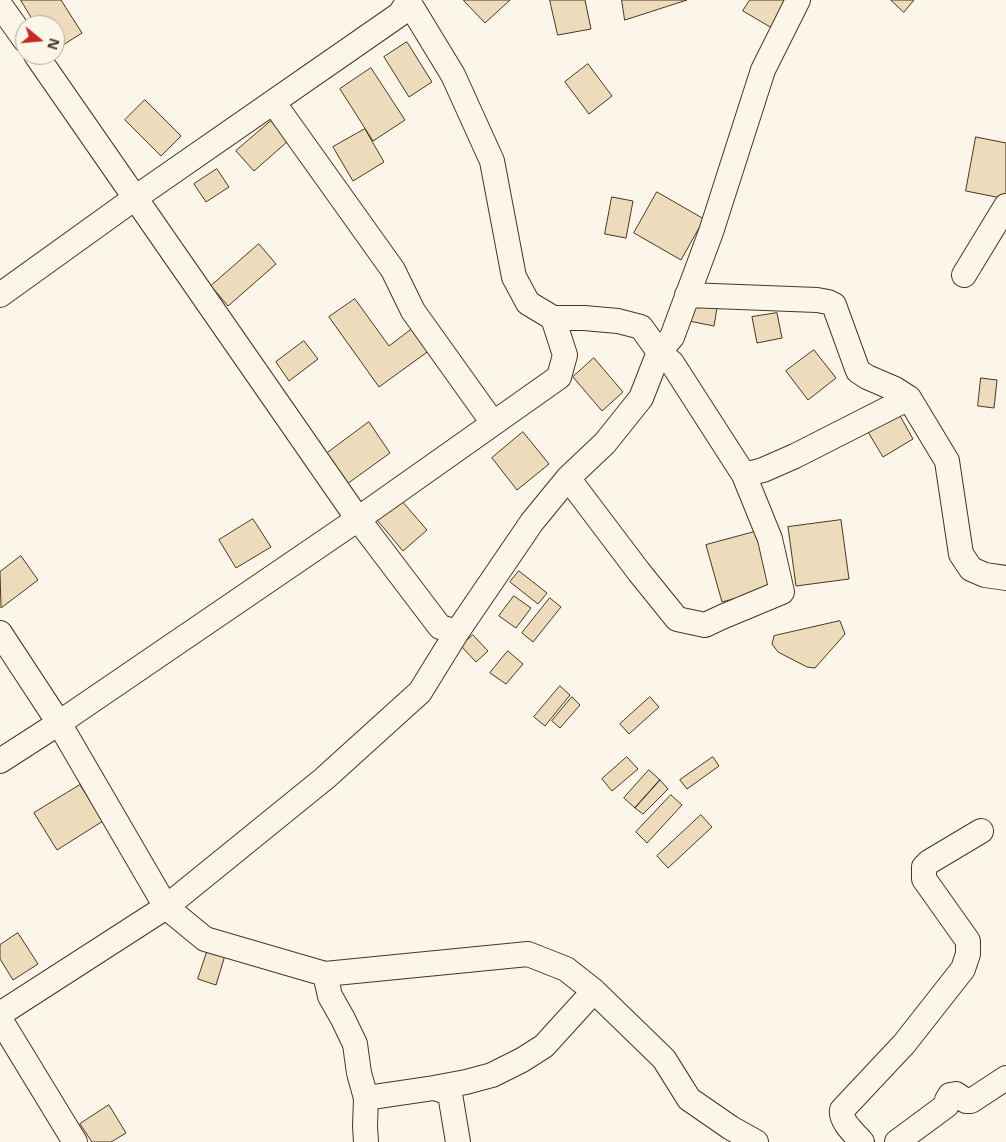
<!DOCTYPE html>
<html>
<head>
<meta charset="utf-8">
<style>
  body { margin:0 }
  #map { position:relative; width:1006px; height:1142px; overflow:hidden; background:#fbf6e9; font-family:"Open Sans",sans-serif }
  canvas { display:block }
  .north { position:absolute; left:15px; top:15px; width:50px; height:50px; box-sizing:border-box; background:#fbf6e9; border:1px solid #b4a999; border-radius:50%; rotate:107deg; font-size:14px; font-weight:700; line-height:20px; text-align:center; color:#4a3520 }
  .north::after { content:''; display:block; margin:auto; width:18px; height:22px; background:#c62828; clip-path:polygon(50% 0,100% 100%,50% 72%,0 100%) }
</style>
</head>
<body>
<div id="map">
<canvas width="1006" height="1142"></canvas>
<div class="north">N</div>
</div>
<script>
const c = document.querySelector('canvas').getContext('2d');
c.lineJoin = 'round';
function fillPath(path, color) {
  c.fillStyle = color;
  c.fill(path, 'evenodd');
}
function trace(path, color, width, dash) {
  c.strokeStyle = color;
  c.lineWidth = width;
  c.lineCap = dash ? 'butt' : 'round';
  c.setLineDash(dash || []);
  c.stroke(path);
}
const building = new Path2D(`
  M21,0h40l21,33 -27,17v-25h-19z
  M464,0h46l-25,23 -21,-22z
  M550,0h35l6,29 -33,6z
  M622,0h65l-62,20z
  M750,0h43l-16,31 -34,-20z
  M891,0h23l-10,12z
  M407,42l25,40 -23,15 -25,-40z
  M588,64l24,32 -23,18 -24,-32z
  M371,68l34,52 -32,21 -33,-52z
  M145,100l36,36 -20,20 -36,-36z
  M271,121l17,20 -34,30 -18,-20z
  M365,129l19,33 -31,19 -20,-34z
  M976,137l30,6v56l-40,-8z
  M217,169l12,18 -23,15 -12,-18z
  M657,192l47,27 -23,41 -47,-27z
  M612,197l21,4 -7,37 -21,-4z
  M259,244l17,20 -48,42 -17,-20z
  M355,299l34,47 25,-19 16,23 -51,37 -50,-70z
  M692,303l25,5 -3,18 -25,-5z
  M777,313l5,25 -25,5 -5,-26z
  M304,341l14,18 -29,22 -13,-19z
  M814,350l22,28 -28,22 -22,-29z
  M594,358l29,34 -21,19 -29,-34z
  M981,378l16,2 -3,28 -16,-2z
  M899,414l14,25 -30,18 -15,-25z
  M369,422l21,31 -43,31 -21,-30z
  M523,432l26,32 -32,26 -25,-32z
  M401,500l26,30 -24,21 -26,-31z
  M253,519l18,28 -35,21 -17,-28z
  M841,520l8,59 -53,7 -8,-59z
  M758,531l15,57 -51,14 -16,-57z
  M21,556l17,24 -37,28 -1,-36z
  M519,571l28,22 -9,11 -28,-22z
  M514,596l17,12 -15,20 -17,-12z
  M550,598l11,9 -28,35 -11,-9z
  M840,621l5,13 -30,34 -8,-1 -29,-15 -6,-8 2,-8z
  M473,635l15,16 -12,11 -15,-16z
  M508,651l15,13 -17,20 -16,-11z
  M560,686l10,9 -25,31 -11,-9z
  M572,697l8,8 -20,23 -8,-7z
  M650,697l9,10 -30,27 -9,-10z
  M627,757l11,12 -26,22 -10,-12z
  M713,757l6,9 -32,23 -7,-9z
  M649,770l11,10 -25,28 -11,-10z
  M660,780l8,9 -25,25 -8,-6z
  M80,785l23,36 -46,29 -23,-37z
  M671,795l11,10 -35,38 -11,-11z
  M701,815l11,12 -44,41 -11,-12z
  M18,933l20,31 -25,16 -13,-21v-14z
  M209,946l17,6 -10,33 -18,-6z
  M109,1105l17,28 -15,9h-19l-12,-18z`);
fillPath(building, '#ecdcbc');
trace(building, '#4a3520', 1);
const minor = new Path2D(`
  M798,0l-35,70 -52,162 -39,105 -13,15 13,11 72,112 19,-5 32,-14 114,-58
  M0,5l25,35
  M36,55l322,464 82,108 17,5
  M273,102l120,168 20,41 80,112
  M964,275l42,-69
  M0,295l135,-97 265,-184 9,-14
  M687,295l130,5 11,2 6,3 24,66 9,6 28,12 14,9 38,63 14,93 10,15 14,6 21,3
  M568,478l71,94 38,47 28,6 17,-8 60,-25 -12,-53 -26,-64
  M0,633l59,90 107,184 39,32 120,35 203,-20 38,15 28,22 70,68 25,40 42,29 25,14
  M0,761l59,-38 299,-204 201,-142 6,-22 -12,-37
  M325,974l5,22 13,23 12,25 4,29 7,25 -1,28 1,16
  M0,1014l166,-107 159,-129 95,-86 37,-60 75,-110 36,-44 37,-35 36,-45 18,-46 -18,-25 -23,-6 -34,-3h-31l-25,-15 -14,-26 -22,-116 -39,-86 -45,-74
  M0,1019l75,123
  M434,1088l32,-6 26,-7 30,-15 22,-14 50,-55
  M366,1098l68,-10 7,2 9,4 8,48
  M862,1142c-7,-8 -22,-21 -20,-32l62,-66 59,-75 5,-15v-13l-44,-62v-12l5,-5 52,-31
  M897,1142l50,-37v-5l3,-5 6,-1 10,7h5l35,-23`);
trace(minor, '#4a3520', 26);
trace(minor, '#fbf6e9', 24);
</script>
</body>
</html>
